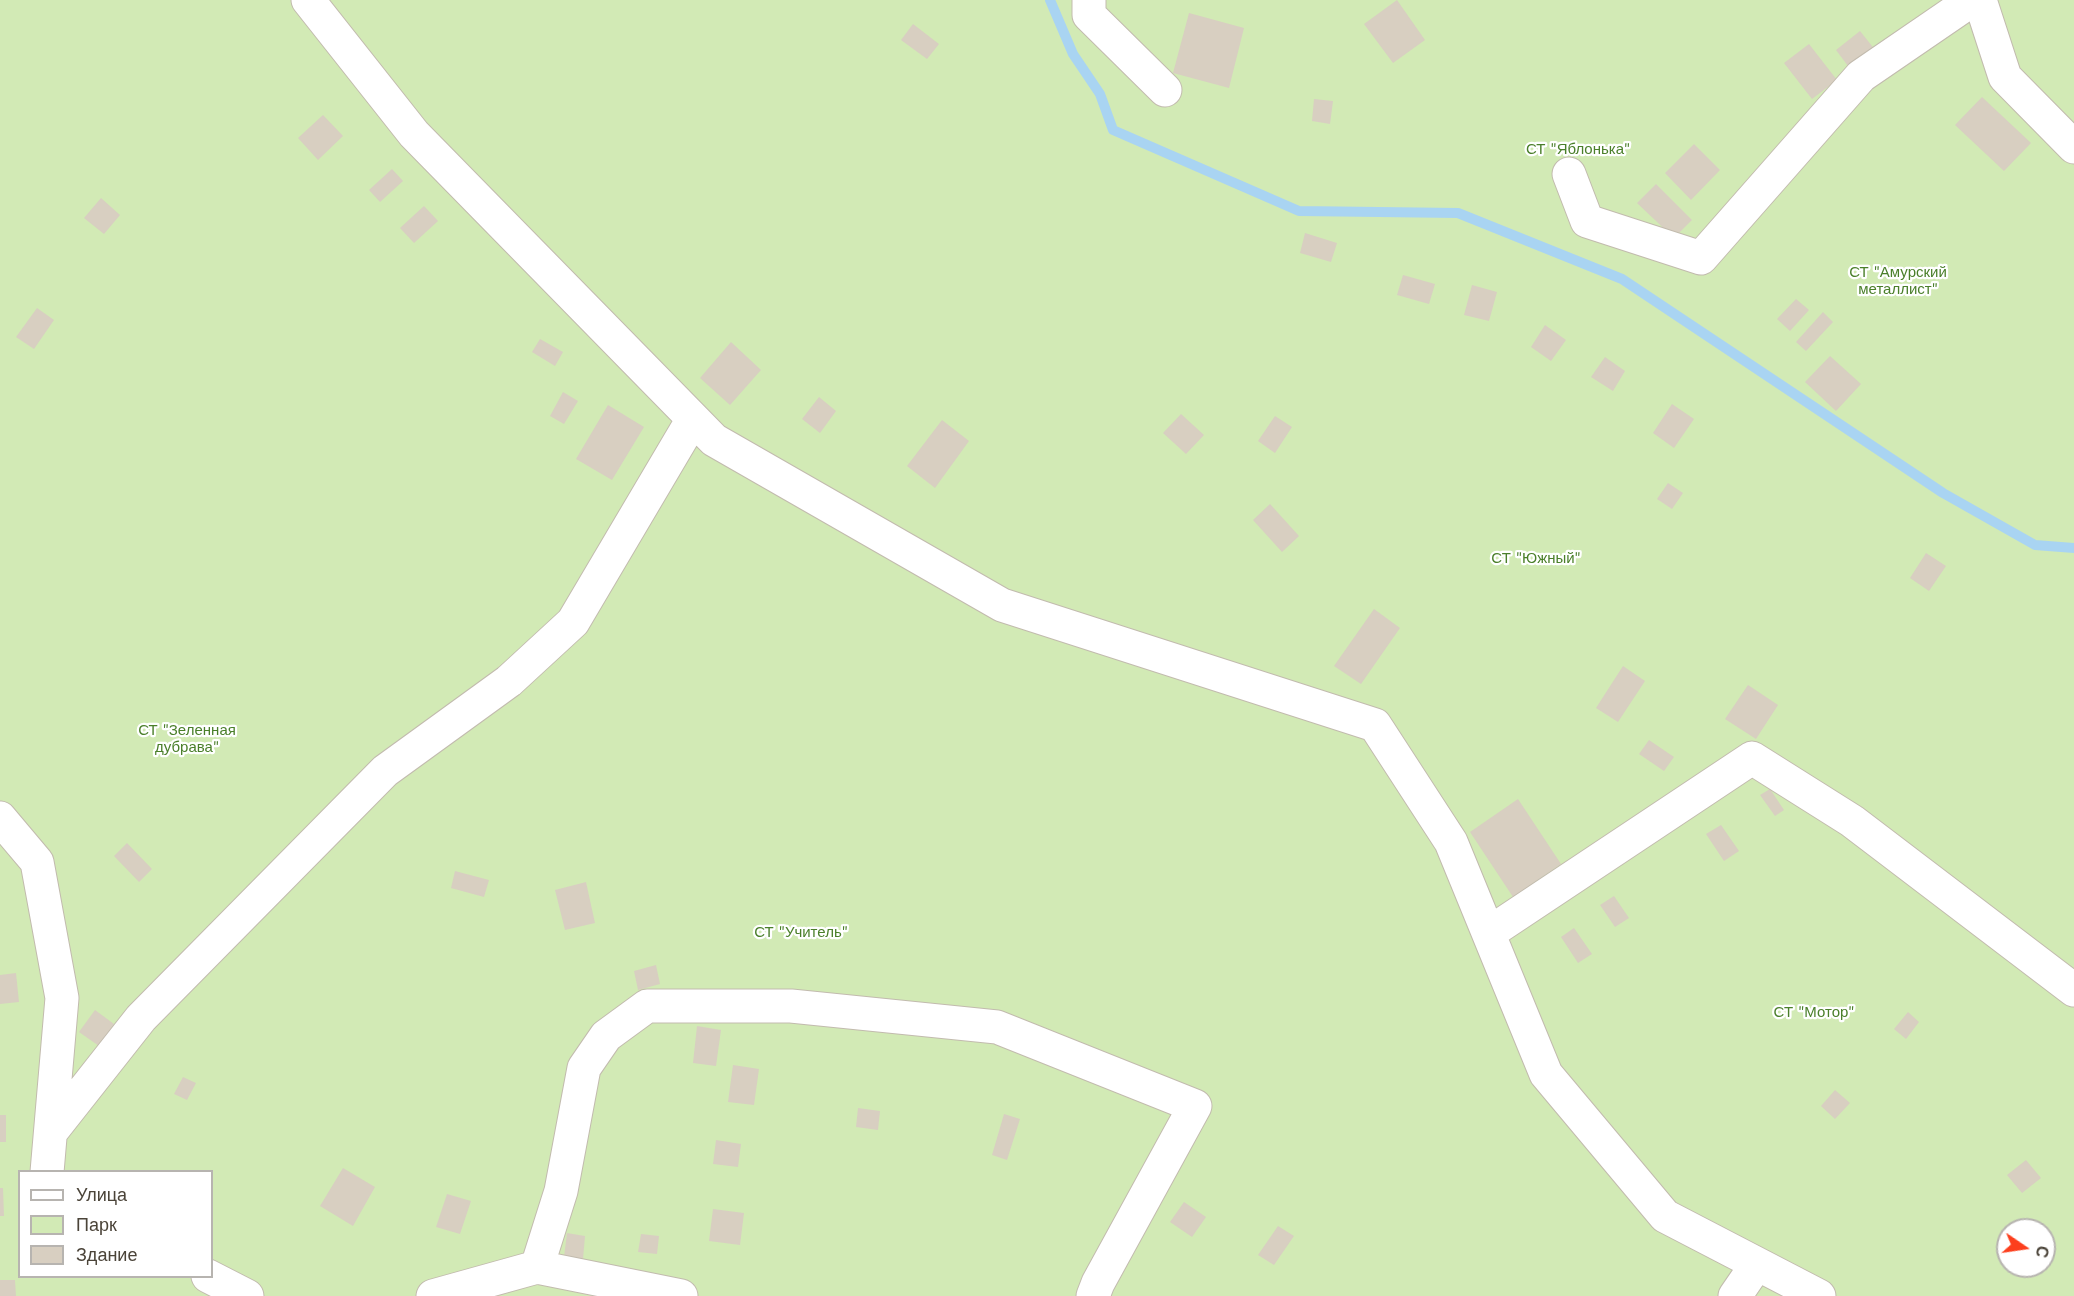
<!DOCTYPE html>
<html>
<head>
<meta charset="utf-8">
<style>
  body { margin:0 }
  #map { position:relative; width:2074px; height:1296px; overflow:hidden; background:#f6f3ec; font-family:"Work Sans",sans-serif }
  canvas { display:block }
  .legend { position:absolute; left:18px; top:1170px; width:195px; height:108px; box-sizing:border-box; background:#fff; border:2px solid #b7b4b0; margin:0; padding:8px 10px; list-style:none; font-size:18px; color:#4b4439 }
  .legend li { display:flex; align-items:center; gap:12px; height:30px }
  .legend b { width:30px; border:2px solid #b7b4b0 }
  .north { position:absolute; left:1996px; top:1218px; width:60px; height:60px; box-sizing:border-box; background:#fff; border:2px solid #b7b4b0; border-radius:50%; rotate:103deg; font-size:16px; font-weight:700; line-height:24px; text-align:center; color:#4b4439 }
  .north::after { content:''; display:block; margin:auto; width:21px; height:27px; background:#fc3f1d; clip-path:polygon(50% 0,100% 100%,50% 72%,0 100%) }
</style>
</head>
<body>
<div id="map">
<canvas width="2074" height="1296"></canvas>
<ul class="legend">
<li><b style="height:8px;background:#fff"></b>Улица</li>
<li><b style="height:16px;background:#d2eab5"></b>Парк</li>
<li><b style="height:16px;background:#d8cfc1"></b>Здание</li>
</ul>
<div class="north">С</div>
</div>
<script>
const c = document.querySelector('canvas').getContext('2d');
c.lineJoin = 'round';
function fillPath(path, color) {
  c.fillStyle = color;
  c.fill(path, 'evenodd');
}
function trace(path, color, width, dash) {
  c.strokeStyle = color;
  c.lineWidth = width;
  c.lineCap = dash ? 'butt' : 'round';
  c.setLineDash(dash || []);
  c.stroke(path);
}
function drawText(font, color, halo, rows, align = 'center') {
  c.font = font + ' "Work Sans",sans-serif';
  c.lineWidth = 4.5;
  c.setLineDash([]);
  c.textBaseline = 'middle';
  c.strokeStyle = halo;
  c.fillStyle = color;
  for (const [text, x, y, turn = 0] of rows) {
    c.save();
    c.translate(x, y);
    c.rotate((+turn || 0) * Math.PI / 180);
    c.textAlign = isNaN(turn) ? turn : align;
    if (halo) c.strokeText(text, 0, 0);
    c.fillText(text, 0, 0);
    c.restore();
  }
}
fillPath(new Path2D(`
  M0,0h2074v1296h-2074zM20,1172h192v104h-192zM2008,1230h36v36h-36z`), '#d2eab5');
trace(new Path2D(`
  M1050,0l23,54 27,40 13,36 186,81 159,2 164,66 321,214 92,52 39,3`), '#a9d4f2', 10);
fillPath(new Path2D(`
  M1397,0l28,40 -32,23 -29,-39z
  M1189,13l55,15 -15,60 -56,-15z
  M913,24l26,20 -12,15 -26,-19z
  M1860,31l16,20 -25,19 -15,-20z
  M1809,44l28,36 -25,19 -28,-36z
  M1982,97l49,46 -27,28 -49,-46z
  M1314,99l19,2 -3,23 -18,-3z
  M323,115l20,21 -25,24 -20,-22z
  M1694,144l26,26 -29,30 -26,-27z
  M392,169l11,12 -23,21 -11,-12z
  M1656,184l36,36 -18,18 -37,-35z
  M101,198l19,17 -16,19 -20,-16z
  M424,206l14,15 -24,22 -14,-15z
  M1305,233l32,10 -6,19 -31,-9z
  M1403,275l32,9 -6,20 -32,-9z
  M1472,285l25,7 -8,29 -25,-6z
  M1796,299l13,11 -19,21 -13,-12z
  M37,308l17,12 -20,29 -18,-12z
  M1823,312l10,10 -27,29 -10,-9z
  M1545,325l21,15 -15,21 -20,-14z
  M540,339l23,13 -8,14 -23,-14z
  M731,342l30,28 -31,35 -30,-27z
  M1830,356l31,28 -25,27 -31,-29z
  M1605,357l20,14 -12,20 -22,-14z
  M563,392l15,9 -14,23 -14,-8z
  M819,397l17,14 -16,22 -18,-14z
  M1672,404l22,15 -20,29 -21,-15z
  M608,405l36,22 -32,53 -36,-21z
  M1181,414l23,21 -18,19 -23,-21z
  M1275,416l17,11 -17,26 -17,-12z
  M942,420l27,21 -34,47 -28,-22z
  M1668,483l15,10 -11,16 -15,-10z
  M1270,504l29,32 -17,16 -29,-32z
  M1926,553l20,13 -17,25 -19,-13z
  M1374,609l26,19 -39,56 -27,-18z
  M1623,666l22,15 -27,41 -22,-14z
  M1748,685l30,20 -22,34 -31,-20z
  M1649,740l25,17 -10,14 -25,-17z
  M1770,789l14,21 -9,6 -15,-21z
  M1518,799l43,65 -48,33 -43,-65z
  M1721,825l18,26 -15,10 -18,-27z
  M127,843l25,26 -13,13 -25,-26z
  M455,871l34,9 -5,17 -33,-9z
  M586,882l9,41 -30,7 -10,-40z
  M1614,896l15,22 -14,9 -15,-22z
  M1574,928l18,26 -14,9 -17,-26z
  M656,965l4,19 -22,6 -4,-19z
  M16,973l3,29 -19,2v-29z
  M95,1010l19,14 -15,22 -20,-14z
  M1908,1012l11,10 -13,17 -12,-10z
  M697,1026l24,4 -5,36 -23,-3z
  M733,1065l26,4 -5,36 -26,-3z
  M183,1077l13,6 -9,17 -13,-6z
  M1835,1090l15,13 -15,16 -14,-13z
  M858,1108l22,3 -2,19 -22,-3z
  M1004,1114l16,5 -13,41 -15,-5z
  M0,1115h6v27h-6z
  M716,1140l25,4 -3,23 -25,-3z
  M2026,1160l15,18 -19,15 -15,-18z
  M343,1168l32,19 -22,39 -33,-20z
  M0,1188h3l1,28h-4z
  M447,1194l24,7 -11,33 -24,-7z
  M1184,1202l22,15 -14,20 -22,-15z
  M713,1209l31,4 -4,32 -31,-4z
  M1278,1226l16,10 -20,29 -16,-10z
  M567,1233l18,3 -2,23 -19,-2z
  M641,1234l18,2 -2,18 -19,-2z
  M0,1280h15l1,16h-16z`), '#d8cfc1');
const minor = new Path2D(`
  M308,0l106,134 300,306 288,165 373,120 76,117 95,232 119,142 154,80
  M1089,0v15l76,75
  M1980,0l25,77 69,70
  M1569,174l18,47 114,37 160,-182 111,-76
  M0,818l37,44 25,136 -15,174
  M1489,933l263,-175 100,63 222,169
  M51,1132l90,-114 244,-247 124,-90 64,-59 120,-203
  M537,1267l24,-76 23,-123 22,-32 41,-30h144l206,21 198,79 -97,177 -5,13
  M208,1276l39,20
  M433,1296l104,-29 144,29
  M1735,1296l22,-32`);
trace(minor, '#c2bbae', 35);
trace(minor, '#fff', 33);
drawText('15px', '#4a7f2a', '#fff', [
  ["СТ \"Яблонька\"",1578,150],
  ["СТ \"Амурский",1898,273],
  ["металлист\"",1898,290],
  ["СТ \"Южный\"",1536,559],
  ["СТ \"Зеленная",187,731],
  ["дубрава\"",187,748],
  ["СТ \"Учитель\"",801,933],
  ["СТ \"Мотор\"",1814,1013]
]);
</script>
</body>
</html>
